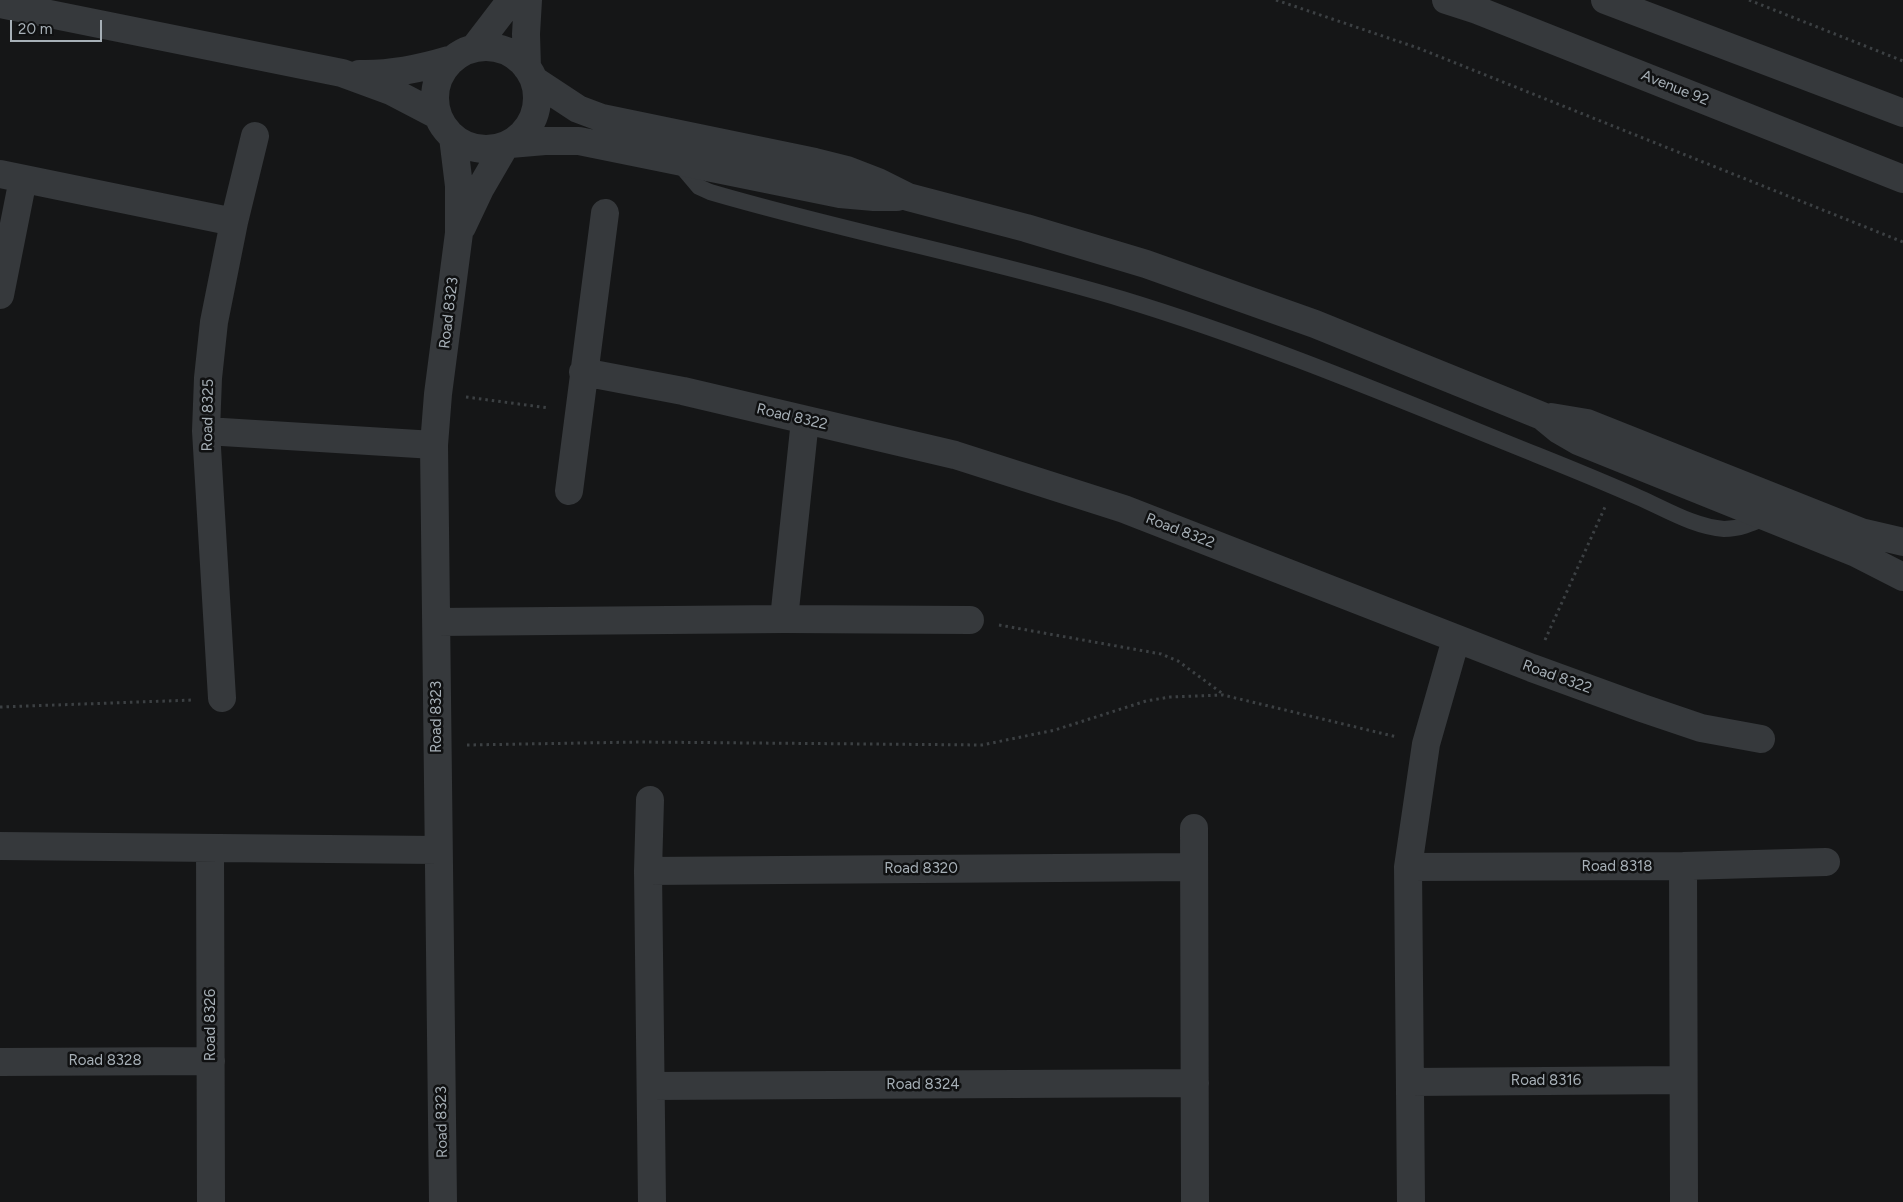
<!DOCTYPE html>
<html>
<head>
<meta charset="utf-8">
<style>
  body { margin:0 }
  #map { position:relative; width:1903px; height:1202px; overflow:hidden; background:#151617; font-family:Figtree,sans-serif }
  canvas { display:block }
  .scale { position:absolute; left:10px; top:20px; width:92px; height:22px; box-sizing:border-box; border:2px solid #a7b0b7; border-top:0; padding-left:6px; font-size:15px; line-height:18px; white-space:nowrap; color:#a7b0b7; -webkit-text-stroke:4px #101112; paint-order:stroke }
</style>
</head>
<body>
<div id="map">
<canvas width="1903" height="1202"></canvas>
<div class="scale">20 m</div>
</div>
<script>
const c = document.querySelector('canvas').getContext('2d');
c.lineJoin = 'round';
function trace(path, color, width, dash) {
  c.strokeStyle = color;
  c.lineWidth = width;
  c.lineCap = dash ? 'butt' : 'round';
  c.setLineDash(dash || []);
  c.stroke(path);
}
function drawText(font, color, halo, rows, align = 'center') {
  c.font = font + ' Figtree,sans-serif';
  c.lineWidth = 5;
  c.setLineDash([]);
  c.textBaseline = 'middle';
  c.strokeStyle = halo;
  c.fillStyle = color;
  for (const [text, x, y, turn = 0] of rows) {
    c.save();
    c.translate(x, y);
    c.rotate((+turn || 0) * Math.PI / 180);
    c.textAlign = isNaN(turn) ? turn : align;
    if (halo) c.strokeText(text, 0, 0);
    c.fillText(text, 0, 0);
    c.restore();
  }
}
trace(new Path2D(`
  M1276,0l142,48 485,194
  M1749,0l154,61
  M466,397l83,11
  M999,625l162,29 17,7 45,33
  M1545,640l60,-133
  M0,707l194,-7
  M467,745l173,-3 342,3 73,-15 91,-29 24,-4 53,-2 174,42`), '#3c4043', 3, [2.5, 4]);
trace(new Path2D(`
  M677,161l22,26 11,5c136,40 276,66 412,107 142,43 278,101 415,156 35,14 69,28 103,43 27,12 55,29 84,31 16,0 29,-6 43,-12`), '#36393c', 16);
trace(new Path2D(`
  M1446,0l31,10 426,169
  M1605,0l298,113
  M0,4l342,69 49,18 46,24
  M435 98a51 51 0 1 1 102 0a51 51 0 1 1-102 0Z
  M475,47l36,-47
  M527,68l-1,-34 2,-34
  M359,74c31,1 60,-5 90,-14
  M534,80l44,29 24,9 213,44 32,8 31,12 30,15 118,31 120,36 169,60 227,92 17,14 19,11 278,112 47,24
  M510,144l35,-3h34l261,53 34,3h23
  M0,174l234,48
  M462,227l18,-38 25,-43
  M0,295l23,-116
  M583,372l100,19 272,64 169,54 408,159 110,40 59,20 60,11
  M1551,417l36,6 274,109 42,10
  M206,431l228,14
  M569,491l36,-278
  M784,619l21,-199
  M437,622l347,-3 186,1
  M222,698l-16,-267 2,-53 6,-56 20,-100 21,-86
  M650,800l-2,71 4,331
  M1194,828l1,374
  M0,846l438,4
  M210,848l1,354
  M1683,866l1,336
  M1408,867l275,-1 143,-4
  M648,871l546,-4
  M0,1062l211,-1
  M1410,1082l273,-2
  M651,1086l544,-3
  M443,1202l-9,-757 4,-51 21,-161v-47l-6,-49
  M1411,1202l-3,-335 18,-123 30,-105`), '#36393c', 28);
drawText('15px', '#a7b0b7', '#101112', [
  ["Avenue 92",1675,88,22],
  ["Road 8323",449,313,-83],
  ["Road 8325",208,415,-89],
  ["Road 8322",792,417,13],
  ["Road 8322",1180,531,21],
  ["Road 8322",1557,677,20],
  ["Road 8323",437,717,-90],
  ["Road 8318",1617,867],
  ["Road 8320",921,869],
  ["Road 8326",211,1025,-90],
  ["Road 8328",105,1061],
  ["Road 8316",1546,1081],
  ["Road 8324",923,1085],
  ["Road 8323",442,1122,-91]
]);
</script>
</body>
</html>
